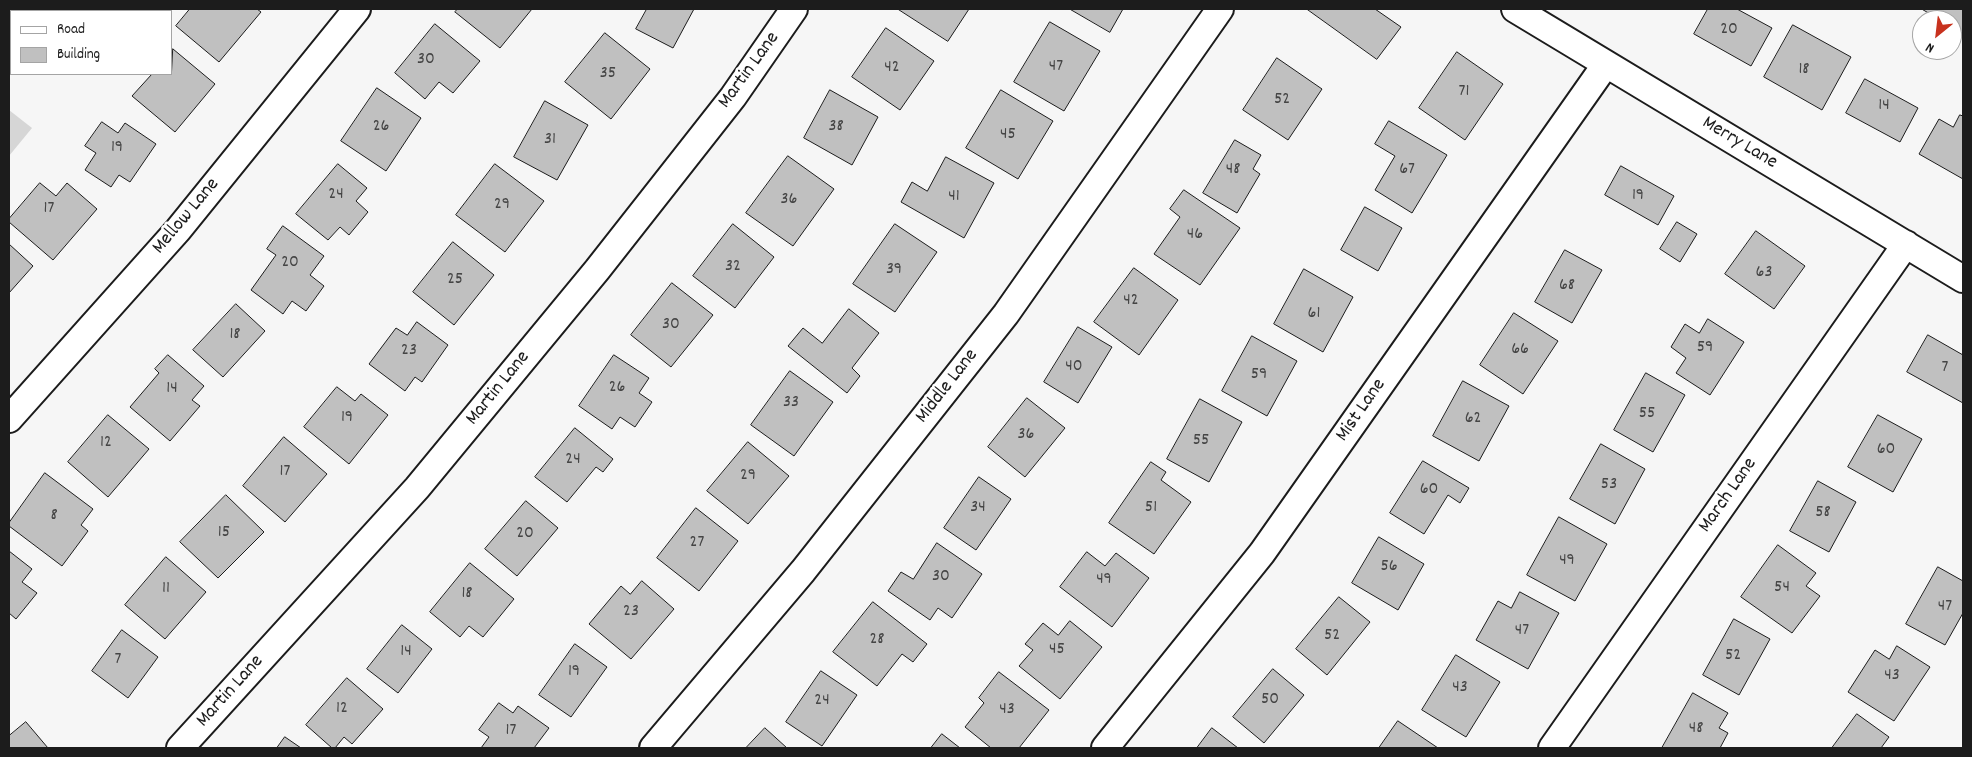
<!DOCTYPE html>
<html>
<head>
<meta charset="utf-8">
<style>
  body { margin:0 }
  #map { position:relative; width:1972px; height:757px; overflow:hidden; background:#f6f6f6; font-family:Dekko,sans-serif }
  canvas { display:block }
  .frame { position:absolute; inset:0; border:10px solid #1c1c1c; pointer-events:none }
  .legend { position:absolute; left:10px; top:10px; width:162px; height:65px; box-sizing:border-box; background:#fff; border:1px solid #a4a4a4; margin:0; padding:6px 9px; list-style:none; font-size:15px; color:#1c1c1c }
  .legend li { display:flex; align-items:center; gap:10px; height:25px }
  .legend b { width:25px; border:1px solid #a4a4a4 }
  .north { position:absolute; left:1912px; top:10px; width:50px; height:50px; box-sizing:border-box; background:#fff; border:1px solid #a4a4a4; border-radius:50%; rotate:209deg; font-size:14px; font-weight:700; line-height:20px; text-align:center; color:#1c1c1c }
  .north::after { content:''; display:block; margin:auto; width:18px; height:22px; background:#c8321e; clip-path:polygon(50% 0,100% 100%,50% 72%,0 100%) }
</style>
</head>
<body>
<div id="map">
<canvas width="1972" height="757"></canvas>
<div class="frame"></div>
<ul class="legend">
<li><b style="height:6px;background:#fff"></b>Road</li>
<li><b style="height:14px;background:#c0c0c0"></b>Building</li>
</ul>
<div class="north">N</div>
</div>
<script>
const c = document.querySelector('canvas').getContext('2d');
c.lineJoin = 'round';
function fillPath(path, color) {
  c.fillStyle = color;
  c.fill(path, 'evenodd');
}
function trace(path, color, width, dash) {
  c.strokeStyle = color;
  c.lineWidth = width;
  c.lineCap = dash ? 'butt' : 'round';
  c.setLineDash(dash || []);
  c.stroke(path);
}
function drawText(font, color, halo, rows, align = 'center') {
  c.font = font + ' Dekko,sans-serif';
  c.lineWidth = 5;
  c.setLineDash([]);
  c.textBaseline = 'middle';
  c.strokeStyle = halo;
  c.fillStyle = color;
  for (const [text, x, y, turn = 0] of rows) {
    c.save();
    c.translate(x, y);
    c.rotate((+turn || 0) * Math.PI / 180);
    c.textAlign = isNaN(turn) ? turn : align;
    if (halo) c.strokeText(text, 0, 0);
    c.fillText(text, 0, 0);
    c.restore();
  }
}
fillPath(new Path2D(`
  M9,110l23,18 -23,28z`), '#d6d6d6');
const building = new Path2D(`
  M21,9h31l4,2h-37z
  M190,9h67l4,3 -42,50 -43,-36z
  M458,9h74l-32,39 -45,-36z
  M647,9h47l-21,39 -37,-19z
  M898,9h71l-21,32z
  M1070,9h53l-13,23z
  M1307,9h68l26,18 -24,32z
  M1708,9h29l35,19 -21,38 -57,-32z
  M1922,9h41v25l-11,-7v-7h-11z
  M1050,22l50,29 -36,60 -50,-29z
  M435,24l45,37 -27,32 -14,-11 -14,17 -30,-26z
  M1793,25l58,32 -29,53 -58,-33z
  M886,28l48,33 -34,49 -48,-33z
  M605,33l45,36 -39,50 -46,-37z
  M173,49l42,35 -40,48 -43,-36 20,-22h19z
  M1457,52l46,32 -38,56 -46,-32z
  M1277,58l45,31 -34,51 -45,-30z
  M1865,79l53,29 -18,34 -54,-29z
  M377,88l44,30 -35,53 -45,-30z
  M830,90l48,27 -26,48 -48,-27z
  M1001,90l52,31 -35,58 -52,-31z
  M545,101l43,24 -31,55 -43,-23z
  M1960,115l3,1v63l-44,-25 20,-35 14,8z
  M1389,121l58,34 -35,58 -37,-23 20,-34 -20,-12z
  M102,122l16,11 7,-10 31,21 -26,38 -11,-7 -8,12 -26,-17 11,-17 -11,-7z
  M1235,140l26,15 -8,14 7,5 -23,39 -34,-20z
  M788,156l46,33 -41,57 -47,-33z
  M946,157l48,26 -30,55 -63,-36 11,-20 15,9z
  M338,164l29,24 -11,13 12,11 -19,23 -9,-8 -12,13 -32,-26z
  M495,164l49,37 -39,51 -49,-37z
  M1621,166l53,30 -16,29 -53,-30z
  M40,183l16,13 11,-13 30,26 -44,51 -44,-38v-3z
  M1184,190l56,38 -40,57 -46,-31 26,-37 -10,-8z
  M1365,207l37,21 -24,43 -37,-21z
  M1677,222l20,12 -17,28 -20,-13z
  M733,224l41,33 -39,51 -42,-32z
  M895,224l42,28 -42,60 -42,-28z
  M283,226l41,30 -14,19 14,11 -18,25 -14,-10 -9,13 -32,-24 25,-35 -9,-6z
  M1756,231l49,35 -31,43 -49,-35z
  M453,242l41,33 -40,50 -41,-33z
  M9,244l24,22 -24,27z
  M1565,250l37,20 -30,53 -37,-21z
  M1134,268l44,32 -39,55 -45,-33z
  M1304,269l49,28 -30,55 -49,-28z
  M672,283l41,32 -42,52 -40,-32z
  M236,304l29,27 -42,46 -30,-27z
  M849,309l30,24 -27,35 8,8 -13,17 -59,-47 15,-18 19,15z
  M1514,313l44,28 -35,53 -43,-29z
  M1708,319l36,23 -34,53 -34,-22 10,-15 -15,-11 14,-23 14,9z
  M417,322l31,23 -26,37 -7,-5 -10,14 -36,-27 27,-36 11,7z
  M1078,327l34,20 -34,56 -34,-21z
  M1928,335l35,20v48l-56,-31z
  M1252,336l45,25 -30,55 -45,-25z
  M168,355l36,31 -12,14 8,6 -30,35 -40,-34 29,-34 -4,-4z
  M614,355l35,23 -10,15 13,9 -17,25 -15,-10 -8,12 -33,-23z
  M790,371l43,31 -39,54 -43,-31z
  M1646,373l39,22 -32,57 -39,-22z
  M1463,381l46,25 -30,55 -46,-25z
  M337,387l18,14 6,-7 27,21 -39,49 -45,-37z
  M1027,398l38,30 -40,49 -37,-30z
  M1200,399l42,23 -33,60 -42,-23z
  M108,415l41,34 -41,48 -40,-35z
  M1878,415l44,24 -29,53 -45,-25z
  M575,428l38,31 -10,13 -7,-5 -29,35 -32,-25z
  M284,437l43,37 -42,48 -42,-36z
  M748,442l41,34 -41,48 -41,-33z
  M1601,444l44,25 -30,55 -45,-25z
  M1423,461l46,27 -9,15 -12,-8 -24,39 -34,-21z
  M1151,462l15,10 -5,8 30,22 -37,52 -45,-31z
  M45,473l48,36 -12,16 7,6 -26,35 -53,-40v-3z
  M979,477l32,22 -35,51 -32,-22z
  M1818,481l38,21 -27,50 -39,-21z
  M226,495l38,37 -46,46 -38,-36z
  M526,501l32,27 -41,48 -32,-27z
  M696,508l42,33 -39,50 -42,-33z
  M1559,517l48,27 -32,57 -48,-26z
  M1379,537l45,27 -26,46 -46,-27z
  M937,543l45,31 -30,44 -14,-10 -8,12 -42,-29 13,-19 12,7z
  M1778,545l38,28 -10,13 14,10 -28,37 -51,-36z
  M9,551l23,18 -10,13 15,11 -21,26 -7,-6z
  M1087,552l18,14 11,-13 33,25 -37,49 -52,-40z
  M166,557l40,35 -41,47 -40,-34z
  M470,563l44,36 -31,38 -14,-11 -9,11 -30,-25z
  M1938,567l25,14v32l-18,32 -39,-21z
  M642,581l32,28 -43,50 -42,-35 32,-38 9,8z
  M1520,592l39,21 -31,56 -52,-29 22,-39 13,7z
  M1339,597l31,25 -43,53 -31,-26z
  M873,602l54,42 -14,18 -11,-8 -25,32 -44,-34z
  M1734,619l36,20 -31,56 -36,-20z
  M1070,621l32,26 -42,52 -41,-33 14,-16 -8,-6 18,-21 15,12z
  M402,625l30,24 -34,44 -31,-24z
  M122,630l36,27 -30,41 -36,-27z
  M575,644l32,23 -36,50 -32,-22z
  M1897,646l33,21 -36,54 -46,-29 27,-42 14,9z
  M1456,655l44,27 -34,55 -44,-27z
  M1273,669l31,26 -40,48 -31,-26z
  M821,671l36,24 -35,51 -36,-24z
  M999,672l50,38 -30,38h-28l-26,-21 19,-24 -5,-5z
  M347,678l36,31 -31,35 -8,-7 -9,11h-3l-26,-23z
  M1693,693l35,20 -9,15 9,5 -8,15h-58z
  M499,703l14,10 5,-7 31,22 -15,20h-53l8,-11 -10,-7z
  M1857,714l32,23 -8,11h-49z
  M1398,721l40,27h-59z
  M26,722l22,26h-39v-12z
  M765,728l22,20h-41z
  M1212,728l26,20h-41z
  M942,734l18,14h-29z
  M285,737l16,11h-24z`);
fillPath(building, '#c0c0c0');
trace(building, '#1c1c1c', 1);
const street = new Path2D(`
  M1515,9l448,270
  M9,419l169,-189 179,-221
  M180,748l237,-260 180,-218 136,-173 61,-88
  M653,748l150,-177 203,-257 214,-305
  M1105,748l157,-195 344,-489
  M1552,748l354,-504`);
trace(street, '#1c1c1c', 30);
trace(street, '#fff', 26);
drawText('18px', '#454545', null, [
  ["20",1729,31],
  ["30",426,61],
  ["47",1056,68],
  ["42",892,69],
  ["18",1804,71],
  ["35",608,75],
  ["71",1464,93],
  ["52",1282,101],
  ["14",1884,107],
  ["26",381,128],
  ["38",836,128],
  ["45",1008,136],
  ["31",550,141],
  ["19",117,149],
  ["48",1233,171],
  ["67",1407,171],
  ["24",336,196],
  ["19",1638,197],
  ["41",954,198],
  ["36",789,201],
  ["29",502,206],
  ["17",49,210],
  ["46",1195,236],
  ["20",290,264],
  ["32",733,268],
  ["39",894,271],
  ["63",1764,274],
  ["25",455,281],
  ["68",1567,287],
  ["42",1131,302],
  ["61",1314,315],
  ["30",671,326],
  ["18",235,336],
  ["59",1705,349],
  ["66",1520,351],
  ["23",409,352],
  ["40",1074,368],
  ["7",1945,369],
  ["59",1259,376],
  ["26",617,389],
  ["14",172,390],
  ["33",791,404],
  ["55",1647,415],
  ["19",347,419],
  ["62",1473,420],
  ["36",1026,436],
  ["55",1201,442],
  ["12",106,444],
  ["60",1886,451],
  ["24",573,461],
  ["17",285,473],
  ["29",748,477],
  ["53",1609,486],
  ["60",1429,491],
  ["34",978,509],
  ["51",1151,509],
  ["58",1823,514],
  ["8",54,517],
  ["15",224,534],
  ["20",525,535],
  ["27",697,544],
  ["49",1567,562],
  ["56",1389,568],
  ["30",941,578],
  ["49",1104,581],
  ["54",1782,589],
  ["11",166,590],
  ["18",467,595],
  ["47",1945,608],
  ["23",631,613],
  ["47",1522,632],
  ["52",1332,637],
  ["28",877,641],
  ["45",1057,651],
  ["14",406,653],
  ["52",1733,657],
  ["7",118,661],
  ["19",574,673],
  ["43",1892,677],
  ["43",1460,689],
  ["50",1270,701],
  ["24",822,702],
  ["12",342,710],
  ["43",1007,711],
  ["48",1696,730],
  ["17",511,732]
]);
drawText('20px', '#1c1c1c', '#fff', [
  ["Martin Lane",750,71,-54],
  ["Merry Lane",1739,144,31],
  ["Mellow Lane",187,217,-50],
  ["Middle Lane",948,387,-52],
  ["Martin Lane",499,389,-51],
  ["Mist Lane",1362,411,-55],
  ["March Lane",1729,496,-55],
  ["Martin Lane",231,692,-48]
]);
</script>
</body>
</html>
